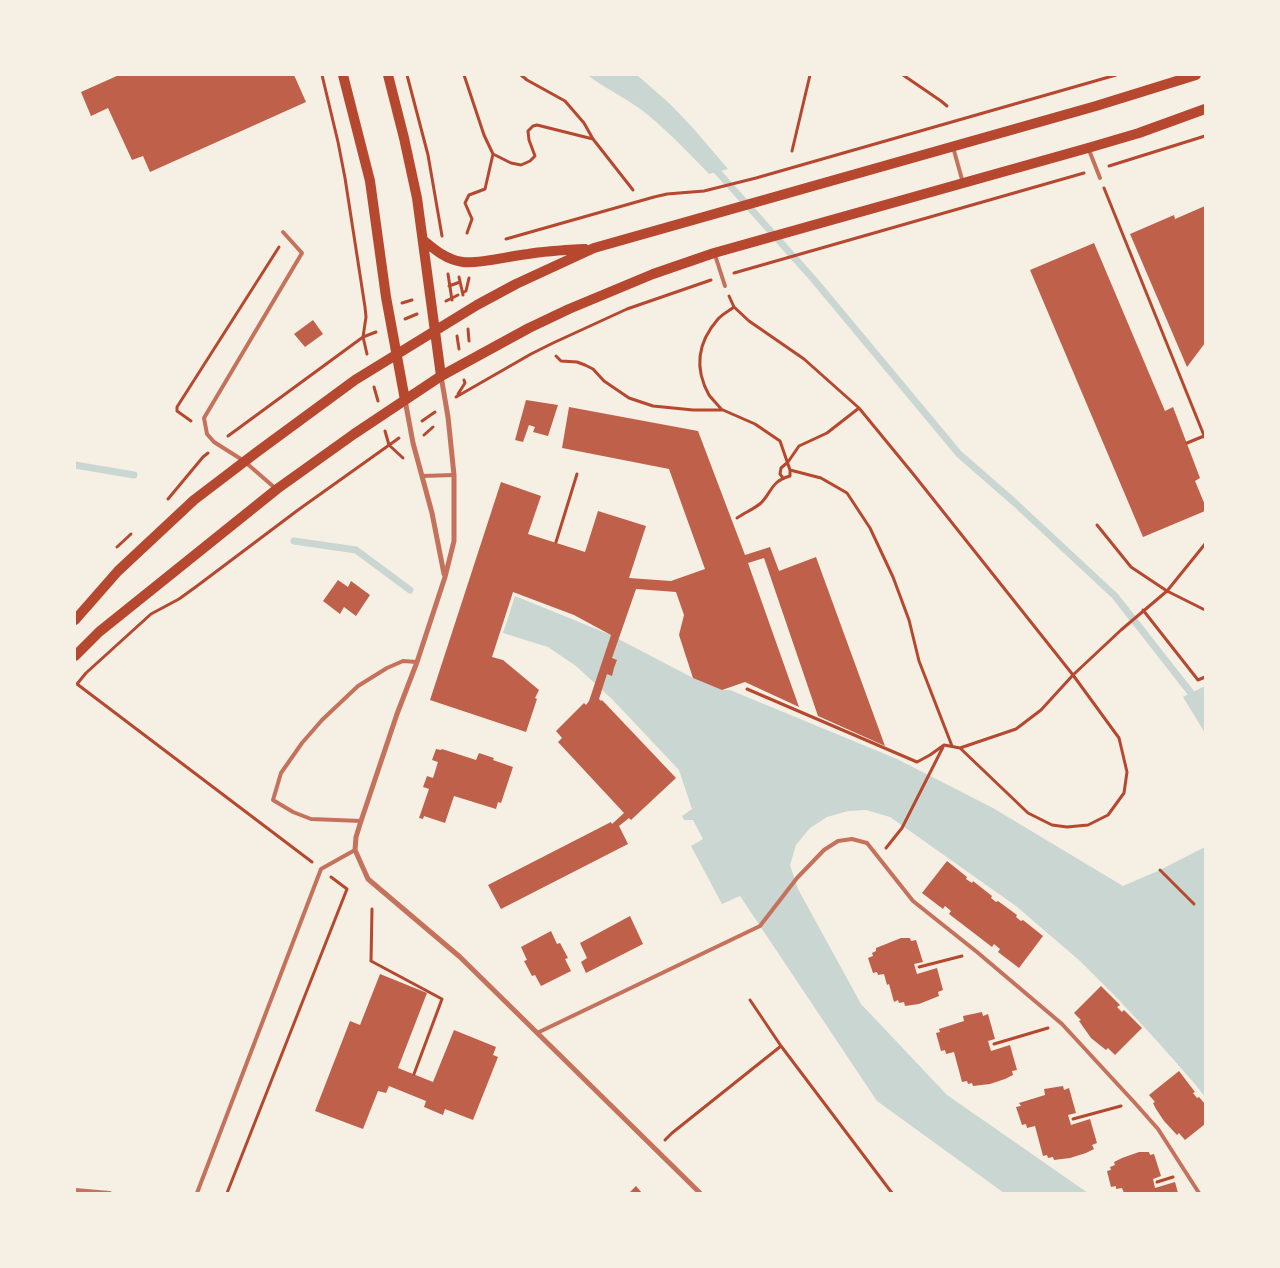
<!DOCTYPE html>
<html>
<head>
<meta charset="utf-8">
<style>
  body { margin:0 }
  #map { position:relative; width:1280px; height:1268px; overflow:hidden; background:#f6efe4; font-family:"Exo 2",sans-serif }
  canvas { display:block }
  .frame { position:absolute; inset:0; border:76px solid #f6efe4; pointer-events:none }
</style>
</head>
<body>
<div id="map">
<canvas width="1280" height="1268"></canvas>
<div class="frame"></div>
</div>
<script>
const c = document.querySelector('canvas').getContext('2d');
c.lineJoin = 'round';
function fillPath(path, color) {
  c.fillStyle = color;
  c.fill(path, 'evenodd');
}
function trace(path, color, width, dash) {
  c.strokeStyle = color;
  c.lineWidth = width;
  c.lineCap = dash ? 'butt' : 'round';
  c.setLineDash(dash || []);
  c.stroke(path);
}
fillPath(new Path2D(`
  M587,75h50l33,29 23,24 35,41 -19,5c-22,-23 -45,-47 -70,-66 -17,-12 -36,-21 -52,-33z
  M515,596l96,39 82,43 29,12h8l167,69 96,49 130,78 37,-16 45,-23v250l-10,-13 -38,-43 -38,-41 -39,-39 -64,-55 -126,-89 -24,-7 -18,1 -21,6 -17,11 -14,17 -6,20 8,24 63,115 86,91 141,98h-84l-127,-92 -137,-205 -18,8 -31,-58 12,-7 -10,-19h-9l-2,-4 10,-7 -13,-39 -67,-71 -36,-33 -28,-19 -45,-14z
  M1205,686v47l-22,-36z`), '#c9d6d2');
trace(new Path2D(`
  M717,171l98,110 144,173 55,48 101,94 76,97 14,23
  M75,465l59,10
  M294,541l62,9 54,40`), '#c9d6d2', 7);
fillPath(new Path2D(`
  M119,75h175l12,27 -156,70 -7,-16 -11,4 -24,-52 -17,8 -10,-24z
  M1205,206v137l-18,24 -57,-133 44,-19 1,4z
  M1094,243l71,168 8,-4 27,71 -5,3 10,24v6l-62,26 -113,-267z
  M313,320l10,14 -18,13 -11,-13z
  M526,400l32,5 -10,31 -15,-4 2,-5 -6,-2 -6,17 -8,-2z
  M569,407l129,24 47,124 25,-8 9,24 37,-14 69,189 -67,-30 -54,-158 -16,5 51,144 -54,-25 -23,8 -29,-12 -14,-43 5,-20 -8,-23 -40,-3 -24,69 5,2 -3,8 -2,8 -5,-2 -8,25 2,2 1,-1 74,78 -45,42 -2,-2 -10,8 9,18 -127,65 -13,-24 123,-63 1,2 12,-11 -66,-71 4,-4 -6,-7 28,-28 2,2 3,-4 22,-66 -37,-20 -61,-23 -21,65 11,3 36,30 -4,8 2,1 -11,33 -96,-32 71,-218 40,14 -13,38 57,18 13,-41 48,15 -17,52 42,3 34,-12 -36,-100 -107,-21z
  M338,580l10,7 3,-6 19,14 -14,21 -12,-9 -4,7 -17,-13z
  M436,749l5,1 1,-1 34,11 3,-7 15,5 -1,2 20,7 -12,36 -3,-1 -2,7 -42,-13 -9,27 -21,-7 -1,3 -4,-1 10,-29 -6,-2 4,-11 6,2 5,-16 -6,-2z
  M947,861l20,16 -1,2 6,4 1,-2 19,15 -1,2 5,4 2,-1 19,14 -1,2 5,4 2,-1 20,16 -24,32 -21,-16 2,-3 -6,-5 -2,3 -43,-33 2,-3 -6,-5 -2,3 -21,-16z
  M630,916l13,28 -57,29 -5,-11 6,-4 -7,-15z
  M551,931l6,13 3,-1 8,15 -3,1 6,12 -30,15 -6,-11 -3,1 -8,-15 3,-1 -6,-13z
  M901,938h9l1,3 5,-1 7,22 -9,2 3,10 20,-6 6,22 -5,2 1,4 -20,8 -14,2 -1,-4 -5,1 -1,-3 -4,2 -5,-18 -2,1 -3,-11 -6,1 -1,-3 -4,1 -5,-15 5,-2 -1,-3 4,-2v-3z
  M380,974l47,19 -29,75 35,14 21,-52 42,17 -3,8 5,2 -25,63 -28,-11 -2,6 -19,-8 2,-6 -37,-15 -3,7 -8,-2 -15,38 -48,-18 35,-90 10,4z
  M1101,986l19,19 -3,2 5,5 2,-2 18,18 -27,27 -7,-7 -2,2 -15,-12 -12,-17 2,-1 -7,-7z
  M982,1012l1,4 5,-2 7,25 -7,2 3,10 19,-6 7,25 -5,1 1,4 -8,4 -15,5 -17,2 -1,-3 -4,1 -1,-3 -5,1 -8,-30 -8,2 -1,-4 -4,1 -5,-18 4,-1 -1,-3 25,-8 -1,-5z
  M1179,1071l16,21 -2,1 4,5 2,-1 6,7v20l-20,16 -6,-7 -2,2 -13,-14 -8,-12 -3,-6 2,-1 -6,-7z
  M1063,1086l1,4 5,-2 7,25 -8,2 3,10 19,-6 7,24 -5,2 2,4 -8,4 -16,5 -16,2 -1,-3 -5,1 -1,-3 -4,1 -8,-30 -8,2 -1,-4 -4,1 -6,-18 5,-1 -2,-3 26,-8 -1,-6z
  M1139,1152h10l1,3 4,-1 7,22 -8,3 2,9 20,-6 3,11h-54l-2,-5 -6,1v-3l-5,1 -4,-16 4,-1 -1,-3 5,-2 -1,-3 8,-4z
  M636,1186l6,7h-13z`), '#bf614a');
trace(new Path2D(`
  M322,75l16,67 7,36 20,129 1,10 -3,20 4,17
  M407,75l21,80 14,81
  M464,75l20,60 9,19 18,9 10,2 9,-4 5,-5 -6,-16 -1,-9 5,-5 4,-1 56,14
  M521,75l6,5 38,21 19,22 9,16 40,51
  M903,75l38,26 6,5
  M792,151l18,-76
  M1109,166l96,-30
  M1104,188l101,250
  M467,233l5,-14 -7,-16 4,-8 16,-6 8,-35
  M506,239l148,-42 13,-3 37,-3 52,-13 360,-103
  M734,273l350,-100
  M448,274l4,26
  M459,277l4,18
  M449,286l11,-4
  M464,292l2,-1 3,-13
  M729,296l5,11 15,14 55,38 55,49 55,67 159,200 46,63 8,34 -3,21 -16,22 -20,10 -21,2 -15,-2 -24,-12 -68,-65
  M446,301l12,-6
  M402,303l10,-3
  M405,319l12,-5
  M468,329l1,12
  M457,336l2,13
  M556,356l5,5 16,1 8,3 8,4 11,12 25,17 24,8 40,4h30l32,14 25,17 10,29 31,8 26,15 23,35 23,49 16,43 10,41 33,85
  M374,387l4,14
  M458,394l7,-11 -1,-3
  M456,397l75,-43 22,-11 74,-34 84,-29
  M722,410c-4,-5 -9,-10 -13,-15 -15,-27 -11,-53 9,-76 4,-5 11,-8 16,-12
  M191,421l-14,-10v-4l102,-160
  M422,421l13,-9
  M385,431l4,14 14,13
  M424,435l9,-8
  M228,436l135,-99 13,-5
  M1187,443l17,-7
  M783,478l-3,-4 1,-6 7,-6 11,-16 28,-13 32,-25
  M168,499l35,-42 5,-4
  M737,518c7,-5 17,-9 24,-15 11,-11 10,-22 29,-27v-6
  M1097,525l34,42 36,24 38,19
  M556,542l21,-68
  M117,547l14,-13
  M1143,610l55,70 7,-3
  M747,689l170,73 13,-7 14,-10 16,3 56,-19 25,-19 32,-35 48,-45 46,-39 38,-47
  M886,848l16,-20 41,-81
  M312,862l-235,-178 9,-11 65,-59 28,-15 18,-13 101,-76 101,-72
  M1160,870l34,34
  M372,909l-1,52 71,38 -28,75
  M919,967l43,-11
  M750,1000l31,46
  M994,1044l54,-16
  M1073,1119l48,-13
  M665,1140l7,-7 109,-87 111,147
  M1157,1182l16,-5
  M227,1193l120,-304 -16,-12`), '#b5482f', 3);
trace(new Path2D(`
  M953,147l10,36
  M1089,150l11,28
  M715,255l10,31
  M422,476l32,-1
  M275,488l-31,-27 -30,-19 -7,-8 -3,-16 98,-165 -19,-21
  M361,821l-50,-2 -18,-7 -20,-12 8,-27 21,-30 20,-23 36,-34 29,-18 16,-7 14,1
  M537,1033l223,-107 37,-48 27,-28 14,-9 14,-2 15,4 46,58 64,51 85,72 72,78 24,27 41,64
  M75,1190l35,3
  M197,1193l124,-324 34,-19`), '#c5725c', 4);
trace(new Path2D(`
  M441,376l7,41 6,58v66l-9,36 -28,85 -20,52 -36,107 -5,16 -1,13 13,29 92,78 240,236
  M405,400l8,43 19,70 12,61`), '#c5725c', 5);
trace(new Path2D(`
  M343,75l27,106 16,116 19,103
  M388,75l16,63 13,60 24,178
  M423,240c12,10 24,20 40,22 17,2 46,-6 65,-8 18,-3 38,-4 57,-5
  M75,620l43,-49 76,-71 63,-48 98,-72 122,-75 39,-21 78,-36 502,-142 100,-31
  M75,656l24,-24 178,-143 77,-55 87,-58 88,-48 40,-19 84,-35 61,-21 374,-105 51,-15 66,-24`), '#b5482f', 10);
</script>
</body>
</html>
